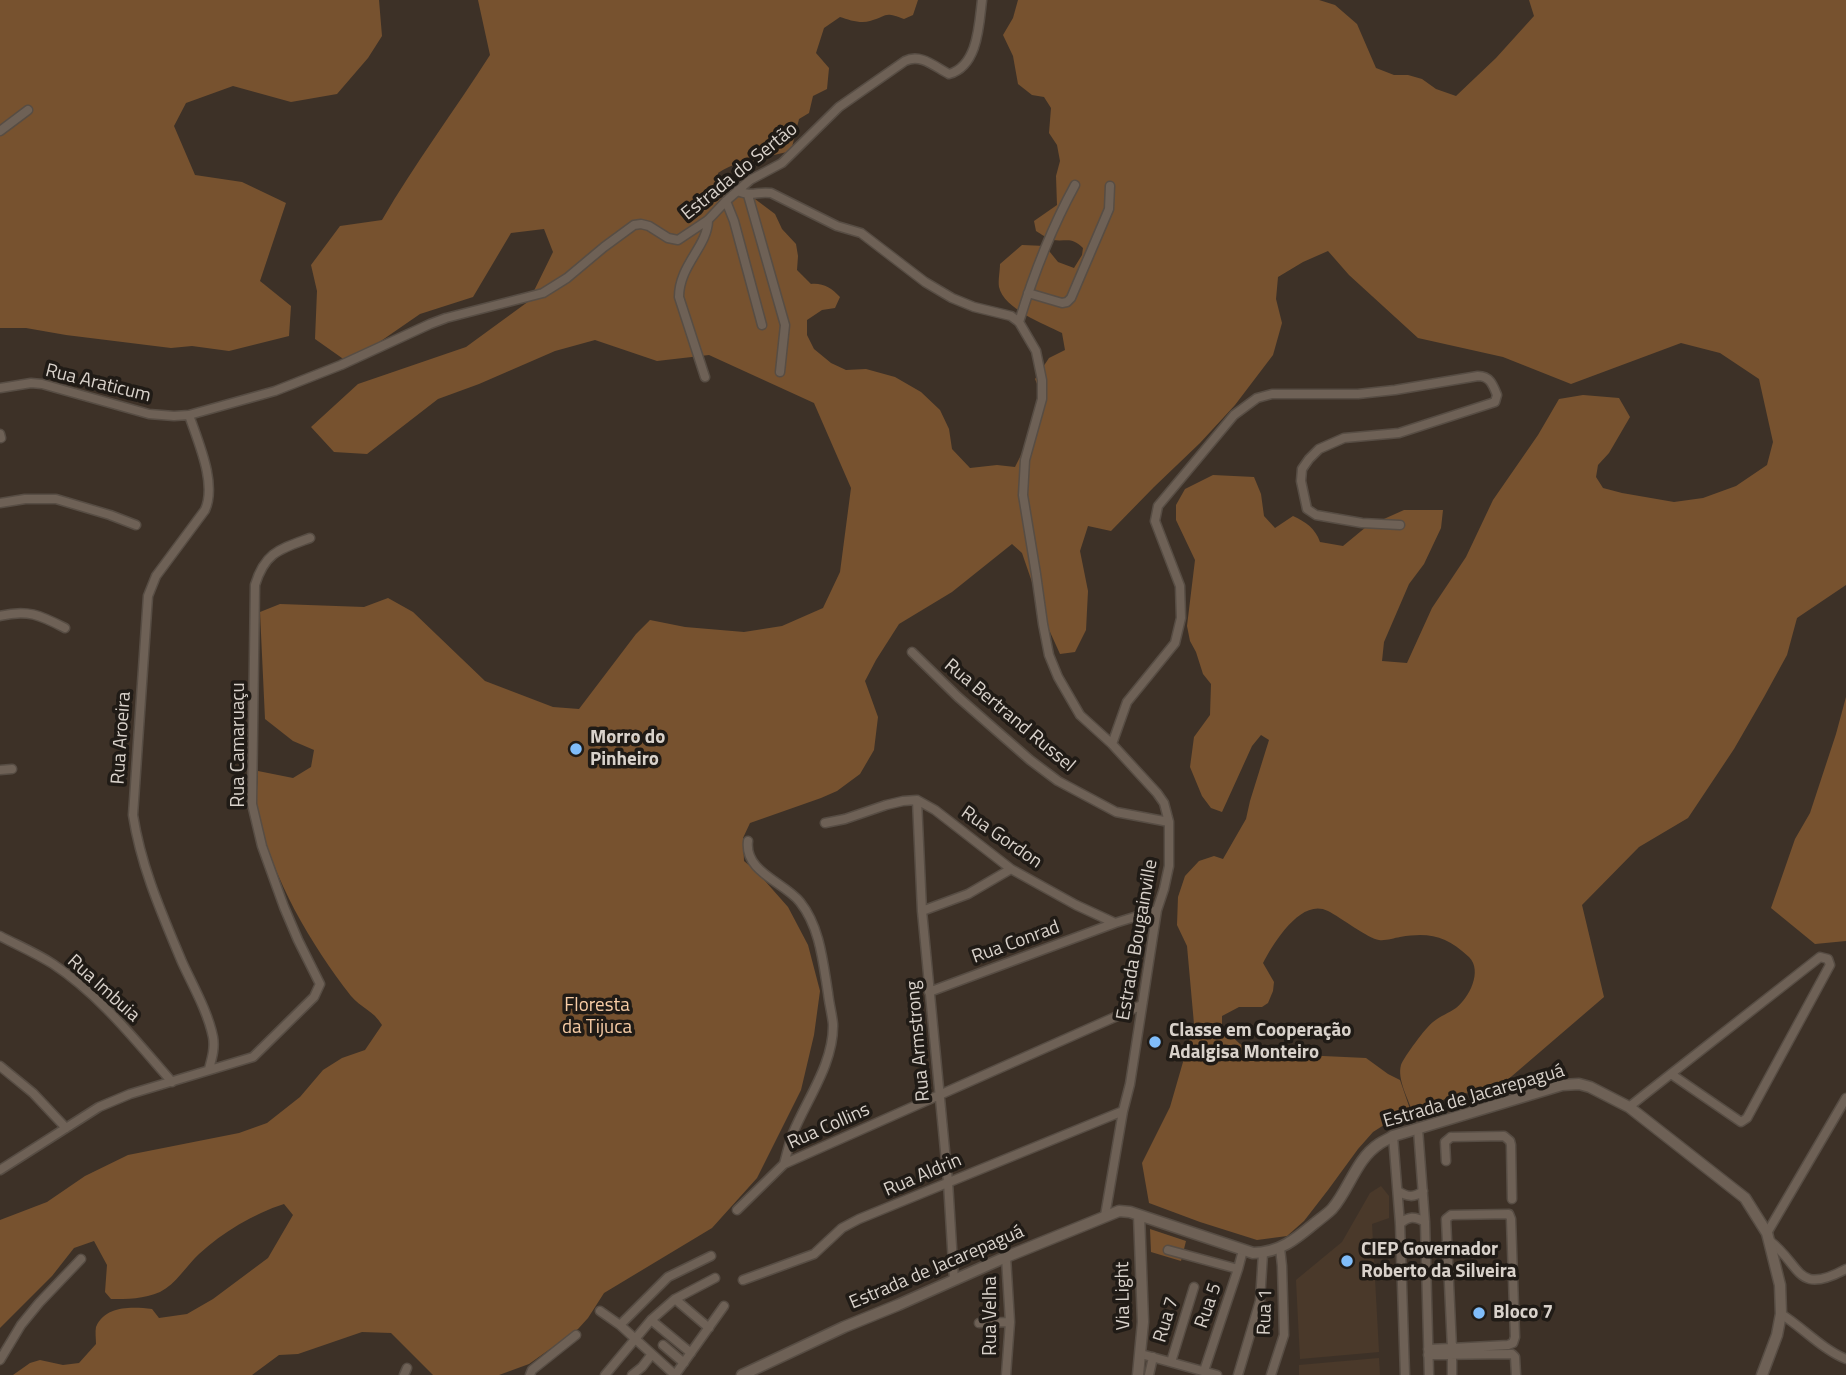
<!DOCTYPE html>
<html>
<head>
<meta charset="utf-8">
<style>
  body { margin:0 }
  canvas { display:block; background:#3d3127 }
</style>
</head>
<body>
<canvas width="1846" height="1375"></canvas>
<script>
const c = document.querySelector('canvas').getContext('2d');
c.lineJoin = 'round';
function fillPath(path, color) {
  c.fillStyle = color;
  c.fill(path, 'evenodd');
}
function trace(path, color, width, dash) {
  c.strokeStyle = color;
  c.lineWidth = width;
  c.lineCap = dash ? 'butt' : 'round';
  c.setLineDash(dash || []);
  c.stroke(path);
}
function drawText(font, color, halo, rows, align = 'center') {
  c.font = font + ' "Titillium Web",sans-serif';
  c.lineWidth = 7;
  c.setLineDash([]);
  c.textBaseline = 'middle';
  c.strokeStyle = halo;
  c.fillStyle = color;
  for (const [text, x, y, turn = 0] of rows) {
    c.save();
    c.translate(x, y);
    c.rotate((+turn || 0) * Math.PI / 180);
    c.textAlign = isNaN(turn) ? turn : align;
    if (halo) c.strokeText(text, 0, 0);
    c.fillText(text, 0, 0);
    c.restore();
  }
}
fillPath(new Path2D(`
  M1381,1186l8,10v22l-17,6 7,128 -79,7 -4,-79 46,-38 28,-49z
  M1379,1358l1,17h-81v-10z`), '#4a392a');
fillPath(new Path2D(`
  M0,0h379l3,36 -14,22 -31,36 -46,8 -58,-16 -47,17 -12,23 21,49 47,7 44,21 -26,78 31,25 -2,30 -60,15 -37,-5 -21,2 -105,-13 -40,-7h-26z
  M478,0h440l-5,15 -9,4c-21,-8 -16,-3 -34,2 -9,3 -21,-1 -30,-4l-16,11 -8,25 13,15 -2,21 -14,7 -4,17 -10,6 -8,32 -17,4 -11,-3c-15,8 -31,12 -45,21l2,13 12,7h15l28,21 7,15 14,15 2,12 -1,14 14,14c13,-1 20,4 29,13l-5,11 -13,2 -15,10v15l7,14 17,14 15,7 20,-1 29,8 26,15 19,18 9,19 3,20 18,19 27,-3 18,2 19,-38 8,-33 -7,-17 14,-21 16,-8 -3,-17c-18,-9 -58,-24 -63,-46 -1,-7 1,-16 1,-23l22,-19 23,1 13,16 16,6 8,-13 1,-7c-12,-12 -16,-6 -30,-8 -5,-1 -12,-6 -17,-9l-2,-10 23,-16 -1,-29 4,-15 -3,-16 -8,-12 2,-25 -7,-11 -12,-2 -14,-11 -5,-28 -10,-21 10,-17 5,-18h301l16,5 22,19 19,44 18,7h14l14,4 14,10 20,7 40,-38 38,-42 -5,-16h317v585l-49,33 -10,37 -23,42 -30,52 -46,69 -49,29 -57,58 22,92 -106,91 -16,6 -20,-1 -50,18c-4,-13 -15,-32 -11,-46 3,-8 25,-38 32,-43 7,-6 16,-9 23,-14 13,-10 27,-37 13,-51 -23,-21 -39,-25 -69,-20 -6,1 -15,4 -21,3 -10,-1 -39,-23 -51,-29 -27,-14 -55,33 -65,52l11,19 -1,9 -5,12 -6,4h-23l-17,9v11l18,17 18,9 108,5 22,16 12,6 11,32 -13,4 -25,16 -15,17 -30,41 -24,31 -17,15 -30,4 -57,-18 -51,-19 -7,-40 28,-56 24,-83 -7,-78 -10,-21 1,-28 7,-21 14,-15 15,-5 9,3 23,-40 4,-18 19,-61 -8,-5 -9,11 -30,66 -11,-4 -9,-12 -12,-29 4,-30 16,-22 1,-31 -8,-10 -7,-22 -6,-11 -3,-15 8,-66 -19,-40v-15l9,-16 28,-14 41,2 7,17 3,22 11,12 18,-12c13,6 22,12 27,26l23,4 23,-19 38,-17h39l-2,18 -17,36 -15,20 -25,58 -2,19 25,2 25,-55 34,-51 27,-57 45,-65 21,-36 24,-4 36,3 11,19 -21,36 -11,12 -2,12 7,11 19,5 52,9 29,-4 33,-12 31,-21 6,-23 -14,-63 -39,-26 -39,-10 -110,41 -68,-27 -85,-19 -69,-63 -21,-24 -25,11 -25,15 -2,22 6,24 -9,32 -38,50 -35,38 -46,44 -43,44 -23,-5 -8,25 8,40 -2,39 -11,22 -15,2 -14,-31 -24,-70 -10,-9 -60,48 -53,32 -23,36 -11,21 13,36 -4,33 -14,24 -23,17 -16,7 -71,25 -7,15 1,23 14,12 30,34 20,38 12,46 -6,44 -13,55 -44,88 -45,50 -108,65 -16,25 -10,11 -49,35 -30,11h-66l-42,-42 -29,-1 -64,22 -19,1 -27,20h-239l17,-12 10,-3 23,5 16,-2 17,-19c0,-5 -1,-12 0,-17 10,-22 36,-20 56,-18l7,9 28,-4 26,-15 55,-41 25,-43 -9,-11c-31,10 -61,28 -85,50 -13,12 -23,30 -39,38 -16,7 -33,7 -49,7l-6,-7 2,-27 -13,-24 -20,7 -22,28 -52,52v-108l47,-18 38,-26 43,-21 111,-22 28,-10 33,-26 23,-27 19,-12 23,-8 17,-25c-9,-15 -21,-17 -31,-29 -41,-53 -78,-116 -93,-182 -3,-13 0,-30 0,-43l35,7 18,-11 3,-17 -21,-9 -28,-22 -5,-107 20,-8 84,3 24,-9 25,14 72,69 68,26 26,2 57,-75 14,-14 35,7 59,5 38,-6 41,-18 17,-36 11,-84 -37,-85 -105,-48 -52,6 -62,-21 -40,11 -76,33 -41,15 -71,55 -33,-2 -23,-25 47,-43 108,-37 63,-46 24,-49 -9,-23 -33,4 -38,64 -53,17 -71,49 -34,-24 2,-48 -6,-26 29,-39 42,-6c33,-57 73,-110 108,-165z
  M1846,697v244l-31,3 -44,-36 24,-69 15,-26 26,-79z
  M1150,1229l36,12 -5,20 -30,-9z`), '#77522f');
const minor = new Path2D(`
  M0,131l28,-21
  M737,191c16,6 20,0 34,2l66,33 24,7 64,49 27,16 22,9 37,9 8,6 17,29 6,29v19l-17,61 -2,35 13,79 7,50 6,31 9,22 22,38 32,29 45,49 7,10 5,19v44l-5,23 -7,21 -27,174 -7,27 -18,105
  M748,195l37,130 -5,47
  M726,201l8,20 28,104
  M1028,293l34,10 5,-1 4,-4 38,-89 1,-23
  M1019,322c14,-46 33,-95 56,-137
  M705,377l-26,-80c0,-32 29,-51 29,-77
  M0,388l31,-5 11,1 107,30 25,2 15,-1 86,-24 66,-26 89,-41 16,-6 97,-25 24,-15 37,-31 30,-22 7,-1 8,2 19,12 10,2 30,-20 18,-19 24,-21 32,-17 57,-56 66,-46c16,-8 30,6 44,13 29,-8 30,-49 33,-74
  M189,415c9,27 28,68 16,95l-49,66 -8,20 -15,219c8,52 29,99 49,147 11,24 26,50 31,75 2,11 -1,21 -4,32
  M0,434l1,4
  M0,503l25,-4h31l54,16 26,10
  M0,616c27,-7 40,-1 65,12
  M912,652l46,45 72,63 28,21 58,31 53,10
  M1112,744l15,-42 48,-59 6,-25 -1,-32 -25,-65 3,-15 76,-91 23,-17 15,-4h86l37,-4 83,-14c12,0 15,9 19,19l-2,7 -96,31 -55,5 -25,11 -10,10 -7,10 -1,12 6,28 9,6 46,8 38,2
  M0,770l12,-1
  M917,800l5,111 26,271 6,98
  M825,823l20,-4 41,-14 17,-4 14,-1 18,10 76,59 65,36 39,18 42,-13
  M748,841c-4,31 36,41 52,61 20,25 23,60 28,91 1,10 4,21 5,31 1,39 -26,75 -40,109 -4,10 -6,21 -9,31
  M922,911l46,-17 43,-25
  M0,936c17,9 36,17 53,28 47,31 82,76 119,118
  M929,992l186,-69
  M0,1066l33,27 33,35
  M1629,1107l15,-12 176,-138 8,2 2,6 -83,153 -6,4 -70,-48
  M1418,1129l7,93 4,153
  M1393,1136l7,88 5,151
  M1451,1137l53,-1 6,5 1,4 1,54
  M1446,1161l-1,-19 6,-5
  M0,1170l99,-63 31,-13 123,-37 61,-60 6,-13 -22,-44 -14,-33 -22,-61 -10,-42 3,-219c10,-33 25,-36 55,-47
  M1398,1191c9,6 16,7 25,0
  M737,1210l47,-46 358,-159
  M1400,1224c8,-8 15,-8 25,-2
  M1767,1233l79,-135
  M1770,1241c32,25 26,55 76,28
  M1168,1250l70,19
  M743,1280l71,-26 28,-26 17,-9 264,-108
  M675,1299l34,29
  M600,1311l20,14
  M1781,1314c21,13 42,36 65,45
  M651,1320l40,33
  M979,1323l31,-1
  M663,1345l21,18
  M1428,1349l24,-1 56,-3 5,-2 2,-6 -4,-118 -2,-5 -58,1 -5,4 6,129
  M1141,1354l76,21
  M1452,1354v21
  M1428,1355l84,-1 3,3 1,18
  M0,1360l21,-35 18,-22 42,-44
  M1171,1362l23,-75
  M1204,1371l34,-102 5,-19
  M404,1375l3,-7
  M530,1375l2,-5 44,-35
  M605,1375l46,-55 24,-21 40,-21
  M632,1375l10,-8 10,-13
  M675,1375l-55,-50 48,-48 43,-21
  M675,1375l49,-69
  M1006,1375l4,-53 -4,-65
  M1149,1375l4,-18
  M1238,1375l22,-74 3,-48
  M1271,1375l13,-40 -2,-69 -2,-18`);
const tertiary = new Path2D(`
  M742,1375l102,-48 54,-22 108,-48 113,-46 11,1 123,41c26,0 43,-14 62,-30 5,-4 12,-9 17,-14 17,-19 24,-50 47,-65 4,-3 10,-5 14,-8l169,-51 17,-1 11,3 39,20 116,91 22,35 13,52 1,29 -4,21 -15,40
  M1138,1375l5,-53 -4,-107`);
trace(minor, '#574d44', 11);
trace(tertiary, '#574d44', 13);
trace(minor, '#6e6156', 8);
trace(tertiary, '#6e6156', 10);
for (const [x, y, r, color] of [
  [576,749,7,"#80bdfa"],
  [1155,1042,7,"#80bdfa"],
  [1347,1261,7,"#80bdfa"],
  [1479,1313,7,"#80bdfa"]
]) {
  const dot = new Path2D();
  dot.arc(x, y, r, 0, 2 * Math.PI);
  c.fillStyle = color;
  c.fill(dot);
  trace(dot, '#201b16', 2.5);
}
drawText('19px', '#d9d2cb', '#201b16', [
  ["Estrada do Sertão",740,172,-39],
  ["Rua Araticum",98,384,14],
  ["Rua Bertrand Russel",1009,716,40],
  ["Rua Aroeira",122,738,-86],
  ["Rua Camaruaçu",239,745,-90],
  ["Rua Gordon",1001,838,35],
  ["Estrada Bougainville",1138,940,-80],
  ["Rua Conrad",1016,943,-20],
  ["Rua Imbuia",103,989,42],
  ["Rua Armstrong",919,1041,-95],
  ["Estrada de Jacarepaguá",1474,1097,-16],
  ["Rua Collins",829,1127,-24],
  ["Rua Aldrin",923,1176,-23],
  ["Estrada de Jacarepaguá",937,1268,-23],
  ["Via Light",1124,1296,-91],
  ["Rua 5",1209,1306,-71],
  ["Rua 1",1266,1312,-88],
  ["Rua Velha",991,1316,-90],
  ["Rua 7",1167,1320,-73]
]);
drawText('bold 19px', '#d9d2cb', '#201b16', [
  ["Morro do",590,738],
  ["Pinheiro",590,760],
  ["Classe em Cooperação",1169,1031],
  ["Adalgisa Monteiro",1169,1053],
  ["CIEP Governador",1361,1250],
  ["Roberto da Silveira",1361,1272],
  ["Bloco 7",1493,1313]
], 'left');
drawText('19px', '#f8cda6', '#201b16', [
  ["Floresta",597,1006],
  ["da Tijuca",597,1028]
]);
</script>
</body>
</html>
